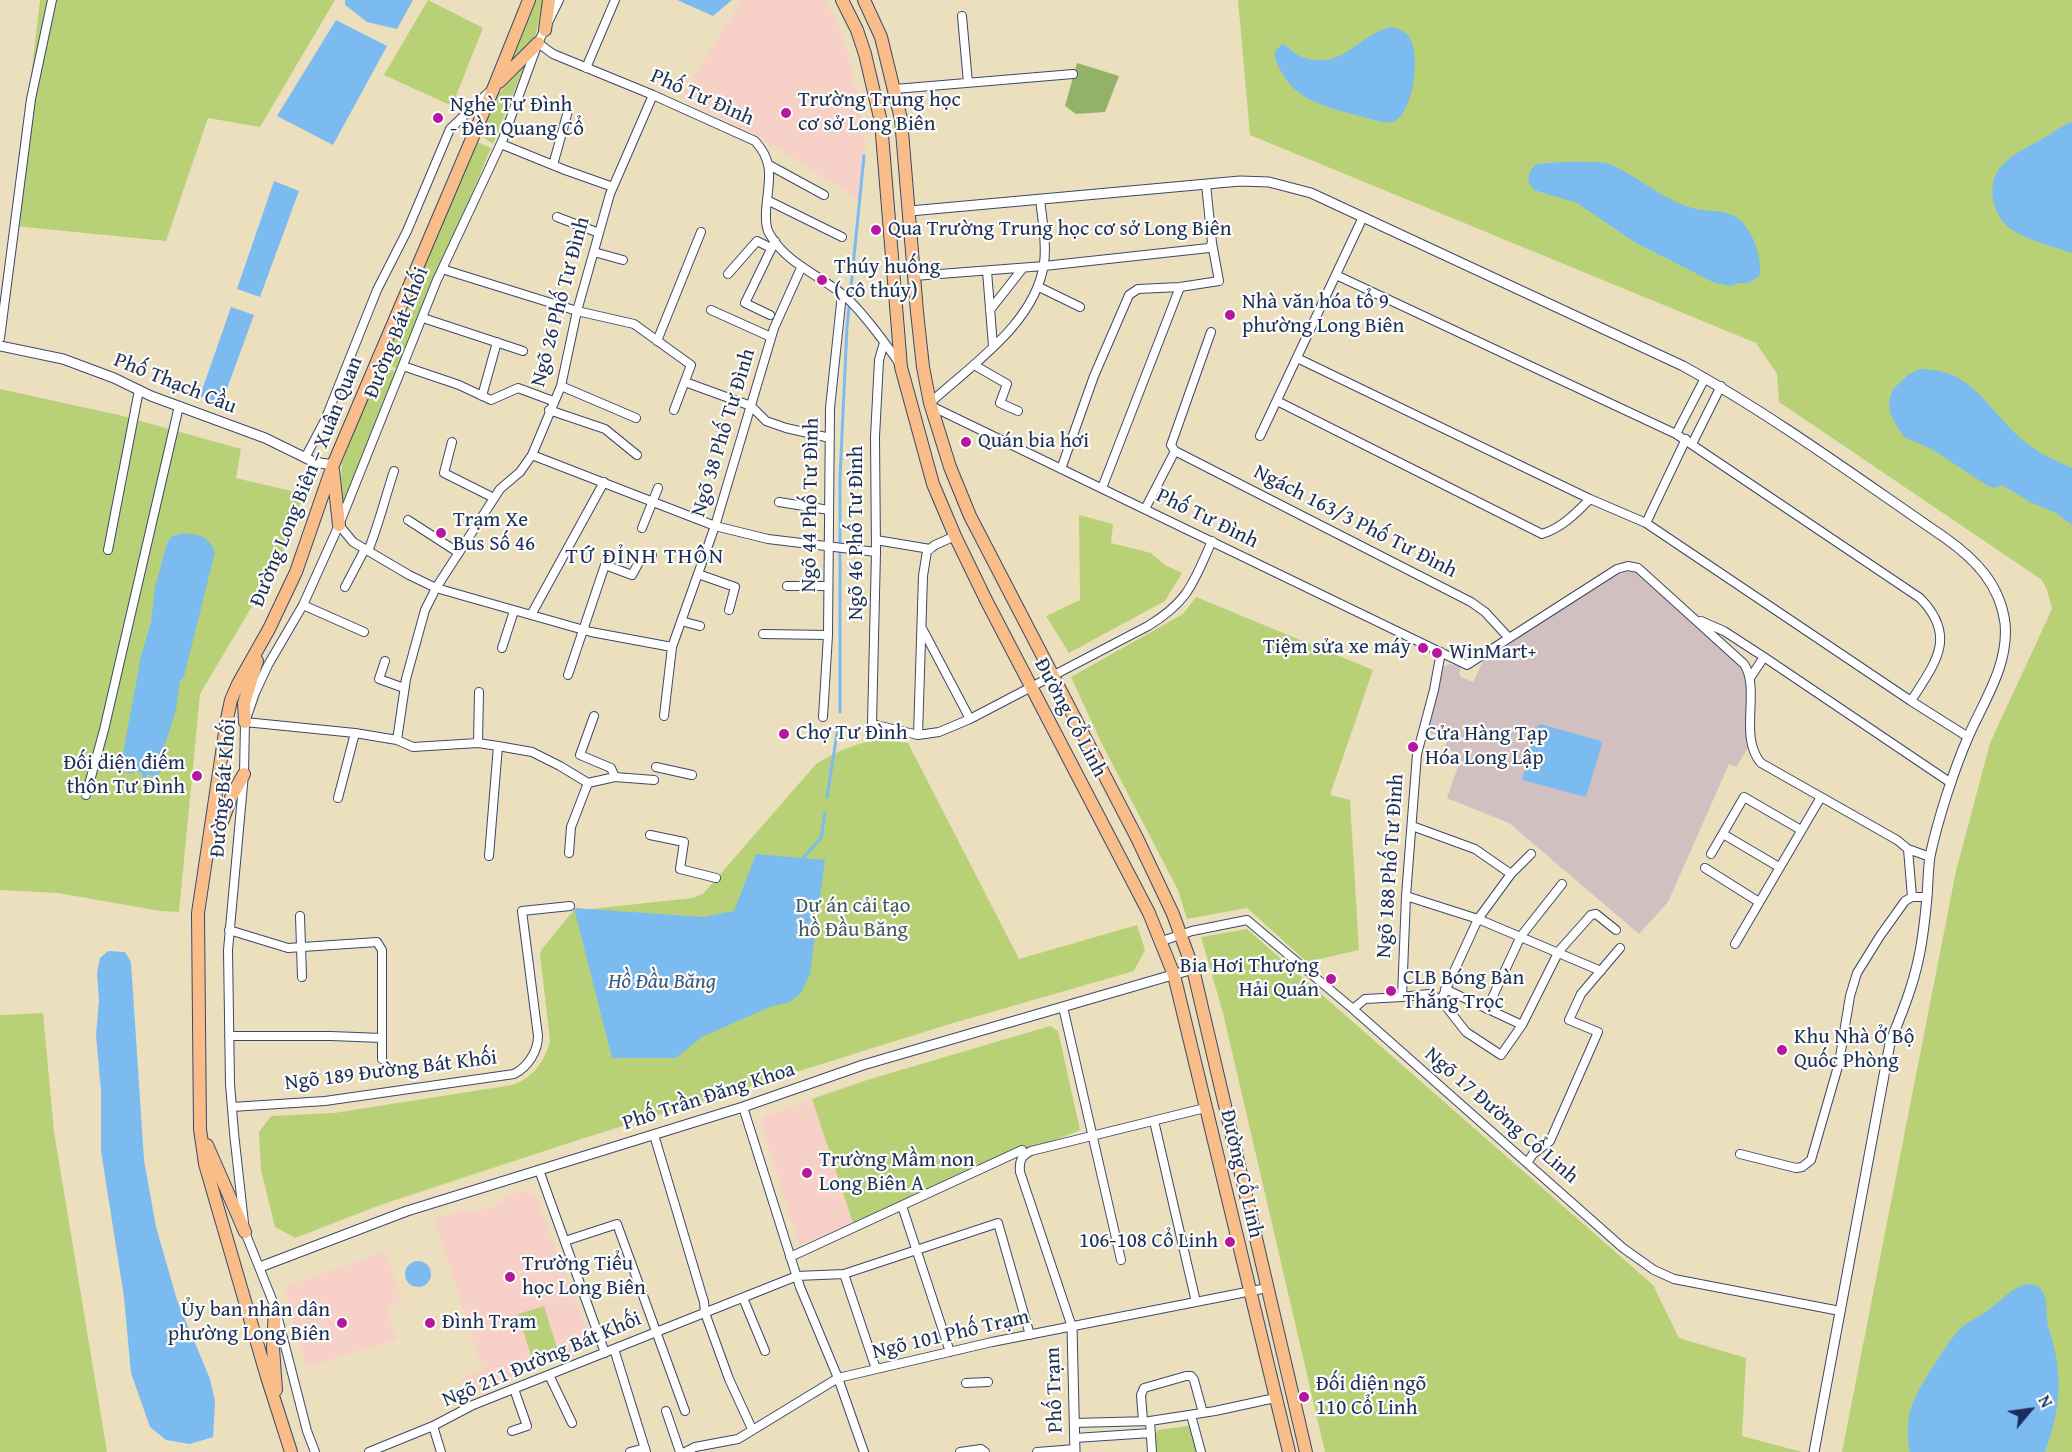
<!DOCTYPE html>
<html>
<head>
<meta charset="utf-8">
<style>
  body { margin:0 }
  #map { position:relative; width:2072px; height:1452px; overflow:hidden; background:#ecdfbe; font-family:"Gentium Book Plus",serif }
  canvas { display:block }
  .north { position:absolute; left:2000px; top:1380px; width:60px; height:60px; -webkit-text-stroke:4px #fdfcf7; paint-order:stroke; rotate:61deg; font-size:16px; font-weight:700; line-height:24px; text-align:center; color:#1b2f5e }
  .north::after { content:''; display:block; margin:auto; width:21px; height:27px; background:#1b2f5e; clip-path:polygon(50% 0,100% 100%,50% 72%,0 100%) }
</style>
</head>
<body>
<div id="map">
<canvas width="2072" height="1452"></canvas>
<div class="north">N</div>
</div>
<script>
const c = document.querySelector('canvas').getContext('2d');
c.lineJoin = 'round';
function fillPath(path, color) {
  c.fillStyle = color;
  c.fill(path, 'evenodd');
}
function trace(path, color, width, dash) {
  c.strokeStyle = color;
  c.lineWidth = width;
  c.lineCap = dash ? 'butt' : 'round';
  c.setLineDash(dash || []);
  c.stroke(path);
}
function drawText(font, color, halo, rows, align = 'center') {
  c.font = font + ' "Gentium Book Plus",serif';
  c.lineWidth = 4.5;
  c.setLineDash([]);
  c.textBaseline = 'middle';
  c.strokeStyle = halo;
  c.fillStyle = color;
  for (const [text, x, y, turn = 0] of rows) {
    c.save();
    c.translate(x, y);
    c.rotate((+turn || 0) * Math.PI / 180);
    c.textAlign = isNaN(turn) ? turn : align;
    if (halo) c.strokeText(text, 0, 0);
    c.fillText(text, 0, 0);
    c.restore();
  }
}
fillPath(new Path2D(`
  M742,0h83l3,5 9,17 10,29 17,77 2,30 -5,43 -103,-65 -78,-38z
  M812,1099l41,124 -54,22 -38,-121 4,-8z
  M525,1190l11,6 53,140 -7,14 -115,46 -6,-18 22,-8 -49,-151 32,-10 9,3 25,-8 7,-9z
  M385,1251l17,50 -16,6 11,32 -90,28 -22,-74 2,-7z`), '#f7d1c7');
fillPath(new Path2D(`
  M1627,572h6l11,6 96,87 4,4 4,19 -2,24 4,33 -14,22 -7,-3 -61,138 -29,32 -130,-111 -62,-25 15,-43 -18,-7 4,-10 -23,-6 18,-65 6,-3 12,2 -2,8 2,3 12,5 11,-23 6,-5 127,-79z`), '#d2bfc0');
fillPath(new Path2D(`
  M40,0h295l-75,127 -52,-9 -42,123 -152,-15z
  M428,0l55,28 -31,78 -68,-31z
  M535,0h8l-8,38 -31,36z
  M1238,0h834v1452h-230l114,-581 34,-128 62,-134 -5,-19 -5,-10 -263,-178 -2,-28 -21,-31 -506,-208z
  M524,67l-31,77 -13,-9 17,-40z
  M477,142l14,6 -93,221 -17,-7z
  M380,366l17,6 -54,141 -2,-34 1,-16z
  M0,389l119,26 122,34 -5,29 68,16 -21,60 -83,140 -21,218 -19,-1 -102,-18 -58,-3z
  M1079,515l34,9 -2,19 40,10 14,12 17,8 -17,28 -96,52 -23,-37 34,-16z
  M1196,597l177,73 -43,125 20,5 9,150 -52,12 -60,-54 -60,11 -9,-29 -77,-148 -30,-65 112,-63z
  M886,740l22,3 111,216 118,-34 8,25 -11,21 -184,53 -372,116 -195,64 -88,34 -20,-11 -14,-57 -2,-38 12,-16 63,-3 178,-28c21,-7 33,-24 38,-44l-10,-87 2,-5 31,-38 119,-13 11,-4 113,-130c23,-14 43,-23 70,-24z
  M1247,929l406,356 26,53 67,20 -4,78 60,16h-477l-102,-439 -22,-76z
  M43,1013l11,119 53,320h-107v-437z
  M1050,1026l8,5 22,99 -227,93 -41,-124 55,-19z
  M544,1306l13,42 -26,8 -13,-42z
  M1187,1426l4,1 7,25h-42l-1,-16 3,-6z`), '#b9d176');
fillPath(new Path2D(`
  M1077,63l42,13 -14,36 -29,2 -11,-8z`), '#92b367');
fillPath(new Path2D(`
  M345,0h68l-16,29 -30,-7 -22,-17z
  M677,0h55l-19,16z
  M336,20l51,26 -54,99 -56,-29z
  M1390,27c8,1 15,4 20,11 10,18 4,65 -11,80 -6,6 -15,5 -22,3 -33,-11 -77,-14 -95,-48 -4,-7 -8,-14 -7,-22l7,-7c8,3 12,10 20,13 41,14 53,-20 88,-30z
  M2072,122v131c-21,-8 -46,-12 -64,-26 -8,-7 -13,-17 -15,-28 -6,-35 26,-47 51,-61 10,-6 18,-13 28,-16z
  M1563,162c10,0 39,-1 46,2 30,12 54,37 87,45 16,3 35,0 47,14 12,14 18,34 17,52l-11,8h-10l-8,3 -16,-3 -79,-40 -59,-40 -43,-13c-9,-9 -6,-18 2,-26z
  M274,181l25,10 -39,106 -23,-8z
  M231,307l23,8 -33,90 -21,-9z
  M1920,369c51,0 64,35 96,65 16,16 36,25 56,34v57l-16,-12 -26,-11 -28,-17 -7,3 -7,-2 -55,-36 -29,-13 -8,-12 -6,-12 -1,-12 4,-12 16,-15z
  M184,533c18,3 23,2 31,19l-31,125 -4,4 -4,29 -13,41 -1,18 -4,6 -5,2 -4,-3 -2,1v4l4,2 -7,6 -2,-14 -4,-2 -8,3 -9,-4 1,-11 19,-103 10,-34 4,-35 12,-44 5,-7z
  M1540,724l61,17 1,3 -16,53 -64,-17 15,-54z
  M756,854l69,6 -15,114 -9,19 -13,10 -16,3 -70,31 -26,21h-64l-38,-150 129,9 31,-6z
  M108,951l17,1 6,10 13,198 12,67 21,73 33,79 5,22 -2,36 -23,7 -24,-4 -16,-13 -19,-54 -7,-76 -23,-146v-60l-5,-56 3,-35 -2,-27 3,-15z
  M405 1274a13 13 0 1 1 26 0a13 13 0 1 1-26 0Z
  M2026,1284l12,2c12,12 7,24 10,39 1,7 5,14 6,22 9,37 4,70 -9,105h-135c-3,-13 -3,-28 0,-41 5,-19 35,-65 48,-80 9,-10 24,-15 34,-24 12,-9 19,-18 34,-23z`), '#7cbbf0');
trace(new Path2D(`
  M840,712v-234l7,-151 17,-171
  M827,797l11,-70
  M803,858l18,-20 4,-25`), '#7cbbf0', 3);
const minor = new Path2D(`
  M962,16l6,67
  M538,43l15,11 100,41 102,46c21,23 13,41 11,70 0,7 -1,15 3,22 18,33 57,44 81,68 15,15 37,44 49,62
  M586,68l29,-68
  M895,89l178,-15
  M501,144l64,26 48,17
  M553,165l15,-54
  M769,165l55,30
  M767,200l75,37
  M557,217l42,16
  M594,252l29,8
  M442,269l135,42 57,13 57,41 -17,45
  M987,271l6,75
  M728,274l29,-33 14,7
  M1336,275l340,159 244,164c38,39 15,65 -9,103
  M914,276l130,-10 165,-18 3,-5 -6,-59
  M1039,287l41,20
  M711,310l60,27
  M990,310l33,-42
  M770,315l-25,-12 30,-62
  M423,318l100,33
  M0,338l31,-239 21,-99
  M657,341l44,-109
  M884,343l-5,17 -4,77 1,115 -4,172 46,11 21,-3 31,-13 178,-93c41,-25 45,-43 64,-85
  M1297,358l293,141 56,24 265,178 57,36
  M974,365l33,19 -7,19 18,8
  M403,366l56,19 32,15 27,-12 35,13
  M685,382l66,24 15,15 20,7 44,10
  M561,386l75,32
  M482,396l15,-54
  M1277,401l265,133c20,-6 34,-21 48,-35
  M930,403c41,-38 106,-80 114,-140 3,-20 -2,-44 -4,-64
  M931,406l536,259 150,-96 11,-3 10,2 106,96c17,26 -6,73 17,99l136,77 11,9 22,8
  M549,410l56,19 32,26
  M1676,434l29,-56
  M1260,436l103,-219
  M452,442l-8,31 50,25
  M1692,444l29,-58
  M1175,451l296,151 14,10 24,26
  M1175,451l-4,-6 40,-113
  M532,455l183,71 53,13 108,13
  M305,458l20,-38 52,-130 30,-59 43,-102 38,-36
  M1061,469l33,-93 35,-81 9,-6 42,-2 39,-6 -7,-38
  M1102,488l78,-201
  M779,502l50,8
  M1145,509l30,-58
  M408,520l51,33
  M1646,523l40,-84
  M339,525l14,17 56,33 27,13 155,44 81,15
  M642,528l16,-40
  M876,540l54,9
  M108,550l31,-160
  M368,551c11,-27 17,-53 26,-80
  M698,574l37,13 -6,23
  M787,586h41
  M345,587l20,-38
  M303,605l61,27
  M531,615l73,-133
  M681,621l19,5
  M1701,621l23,10 40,26 187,126
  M923,630l47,89
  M763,634l65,1
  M502,648l12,-37
  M385,661l-6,18 25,9
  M568,675l37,-110 27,10 12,-22 8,2
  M1750,678l14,-21
  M594,716l-14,39 31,13 4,9
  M664,716l8,-69 43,-121 59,-198 27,-60
  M823,717l5,-82 2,-227 12,-114
  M245,722l110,11 42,7 16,7 65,-4 20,3 34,6 28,14 28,17 27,-6 39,3
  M918,735l5,-159 4,-25 8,-6 20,-9
  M397,740l9,-61 19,-69 11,-22 64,-99 20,-17 12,-17 29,-69 16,-75 33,-117 43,-99
  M478,743l1,-51
  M656,767l36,8
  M86,795l18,-65 75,-324
  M338,798l17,-65
  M1412,826l63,23 36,25 -33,45 -37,81
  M1723,834l56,33
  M650,835l34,7 -4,27 36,9
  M1908,849l4,48
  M569,853l2,-26 17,-44
  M1711,854l33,-57 57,33
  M489,856l9,-110
  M1705,868l54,34
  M1511,874l20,-20
  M1406,896l72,23 123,52
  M300,916l2,61
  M229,930l59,18 89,-6 5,8v109
  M1162,941l30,-10 55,-11 106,89 270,239 31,22 20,9 166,32
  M1735,944l86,-147
  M1445,989l77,36
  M1402,997l27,-3 12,6 25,32 35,23 21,-30 37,-74 32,-36 5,-1 20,16
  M1063,1007l58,253
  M1353,1009l12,-10 37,-2 4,-101 11,-142 17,-64 7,-38
  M1487,1009l34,-73 41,-52
  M229,1036h102l51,2
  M232,1107l93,-6 189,-27c14,-7 24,-23 24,-38l-16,-125 48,-5
  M743,1107l57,180 38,91 26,74
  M1154,1121l42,181
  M654,1135l50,167 1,11 24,66 23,50
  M1740,1154l56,14 6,-1 9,-7 28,-97 11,-67 7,-23 23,-37 25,-35 7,-4h15
  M1527,1163l6,-9 17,-13 48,-109 -29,-12 12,-26 39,-46
  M539,1170l66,183
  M902,1206l48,146
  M565,1241l52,-17 68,187
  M790,1257l232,-107
  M844,1274l32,95
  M743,1298l22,53
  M1072,1327l-52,-155c-1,-11 1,-16 11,-21l174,-43
  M614,1349l32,103
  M549,1375l23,48
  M966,1383l22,-1
  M666,1411l14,41
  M1191,1415l10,37
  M1143,1421l-2,-26 3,-7 42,-12h5l3,4 9,33
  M1150,1421l2,31
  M1074,1423l76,-2 65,-10 60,-13
  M433,1426l8,26
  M512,1431l15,-5 -13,-37
  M1075,1438l76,-5
  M315,1452l-8,-21 -32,-124 -30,-75 -11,-99 -4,-49 -2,-134 16,-176 1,-52 10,-29 13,-28 35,-60 36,-80 98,-245 66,-141 35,-96 21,-43
  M369,1452l64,-26 40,-21 324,-129 47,-2 154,-51 32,112
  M630,1452l15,-4
  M685,1452l10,-5 43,-8 100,-61 154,-36 275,-54
  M960,1452l21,-3 4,3
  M1037,1452l38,-3`);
const tertiary = new Path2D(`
  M910,211l330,-30 29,1 42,11 372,173c91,50 176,113 261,171 31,22 56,47 61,86 4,41 -20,76 -36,112 -15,34 -31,84 -39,121 -2,14 -2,28 -3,41 -2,22 -4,43 -9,64 -6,28 -17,54 -28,82l-76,409
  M0,346l63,13 51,19 37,18 114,42 49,24 19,3
  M260,1267l147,-56 336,-104 120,-42 330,-96
  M1072,1327l3,125`);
const primary = new Path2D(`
  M842,0l15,30 8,24 16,68 20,245 32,117 22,52 31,64 163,313 25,62 115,477
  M864,0l17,37 20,82 16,193 6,55 7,36 20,64 20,49 167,322 36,76 20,55 113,483
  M545,30l4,-30
  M499,82l39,-39
  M333,470l6,55
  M245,722l-1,-19 13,-42
  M213,846l19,-51 12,-21
  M207,1145l38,87
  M275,1307l-2,41 3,42
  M291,1452l-24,-75 -62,-213 -5,-35 -2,-216 29,-194 4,-19 7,-16 31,-55 27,-57 37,-107 161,-378 35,-87`);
trace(minor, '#3a496c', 10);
trace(tertiary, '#3a496c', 11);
trace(primary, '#3a496c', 14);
trace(minor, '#fff', 8);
trace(tertiary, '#fff', 9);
trace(primary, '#f8bd88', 12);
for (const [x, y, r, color] of [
  [786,113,6,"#b5179e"],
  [438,118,6,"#b5179e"],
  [876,230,6,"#b5179e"],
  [822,280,6,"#b5179e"],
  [1230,315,6,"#b5179e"],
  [966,442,6,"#b5179e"],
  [441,533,6,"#b5179e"],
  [1423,648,6,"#b5179e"],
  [1437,653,6,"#b5179e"],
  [784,734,6,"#b5179e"],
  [1413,747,6,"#b5179e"],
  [197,776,6,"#b5179e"],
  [1331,979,6,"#b5179e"],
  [1391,991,6,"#b5179e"],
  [1782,1050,6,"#b5179e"],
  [807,1173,6,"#b5179e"],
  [1230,1242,6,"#b5179e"],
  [510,1277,6,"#b5179e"],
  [342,1323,6,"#b5179e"],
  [430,1323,6,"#b5179e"],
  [1304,1397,6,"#b5179e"]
]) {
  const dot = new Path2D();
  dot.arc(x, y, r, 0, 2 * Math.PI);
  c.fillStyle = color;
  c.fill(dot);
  trace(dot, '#fdfcf7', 2);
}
drawText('21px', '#1b2f5e', '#fdfcf7', [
  ["Phố Tư Đình",702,98,24],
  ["Ngõ 26 Phố Tư Đình",561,302,-75],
  ["Đường Bát Khối",397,333,-68],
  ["Phố Thạch Cầu",175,384,22],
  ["Ngõ 38 Phố Tư Đình",724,433,-73],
  ["Đường Long Biên – Xuân Quan",307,482,-68],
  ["Ngõ 44 Phố Tư Đình",811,505,-89],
  ["Phố Tư Đình",1207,519,26],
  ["Ngách 163/3 Phố Tư Đình",1355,522,27],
  ["Ngõ 46 Phố Tư Đình",857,533,-90],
  ["Đường Cổ Linh",1070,718,62],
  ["Đường Bát Khối",224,788,-85],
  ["Ngõ 188 Phố Tư Đình",1391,866,-86],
  ["Ngõ 189 Đường Bát Khối",391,1071,-7],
  ["Phố Trần Đăng Khoa",709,1097,-18],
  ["Ngõ 17 Đường Cổ Linh",1501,1116,41],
  ["Đường Cổ Linh",1241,1174,77],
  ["Ngõ 101 Phố Trạm",951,1335,-13],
  ["Ngõ 211 Đường Bát Khối",542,1360,-23],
  ["Phố Trạm",1055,1390,-92]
]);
drawText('21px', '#1b2f5e', '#fdfcf7', [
  ["Trường Trung học",798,101],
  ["cơ sở Long Biên",798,125],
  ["Nghè Tư Đình",450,106],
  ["- Đền Quang Cổ",450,130],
  ["Qua Trường Trung học cơ sở Long Biên",888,230],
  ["Thúy huống",834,268],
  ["( cô thúy)",834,292],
  ["Nhà văn hóa tổ 9",1242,303],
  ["phường Long Biên",1242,327],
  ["Quán bia hơi",978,442],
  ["Trạm Xe",453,521],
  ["Bus Số 46",453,545],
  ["Tiệm sửa xe máy",1411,648,"right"],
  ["WinMart+",1449,653],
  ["Chợ Tư Đình",796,734],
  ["Cửa Hàng Tạp",1425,735],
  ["Hóa Long Lập",1425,759],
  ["Đối diện điếm",185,764,"right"],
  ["thôn Tư Đình",185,788,"right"],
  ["Bia Hơi Thượng",1319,967,"right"],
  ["Hải Quán",1319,991,"right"],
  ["CLB Bóng Bàn",1403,979],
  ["Thắng Trọc",1403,1003],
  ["Khu Nhà Ở Bộ",1794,1038],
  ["Quốc Phòng",1794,1062],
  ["Trường Mầm non",819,1161],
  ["Long Biên A",819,1185],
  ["106-108 Cổ Linh",1218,1242,"right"],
  ["Trường Tiểu",522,1265],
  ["học Long Biên",522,1289],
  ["Ủy ban nhân dân",330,1311,"right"],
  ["phường Long Biên",330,1335,"right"],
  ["Đình Trạm",442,1323],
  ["Đối diện ngõ",1316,1385],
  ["110 Cổ Linh",1316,1409]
], 'left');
drawText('21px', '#425864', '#fdfcf7', [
  ["Dự án cải tạo",853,907],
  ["hồ Đầu Băng",853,931]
]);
c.letterSpacing = '1.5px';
drawText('22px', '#1b2f5e', '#fdfcf7', [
  ["TỨ ĐỈNH THÔN",645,557]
]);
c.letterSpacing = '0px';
drawText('italic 22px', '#38598a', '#fdfcf7', [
  ["Hồ Đầu Băng",662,982]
]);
</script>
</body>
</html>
